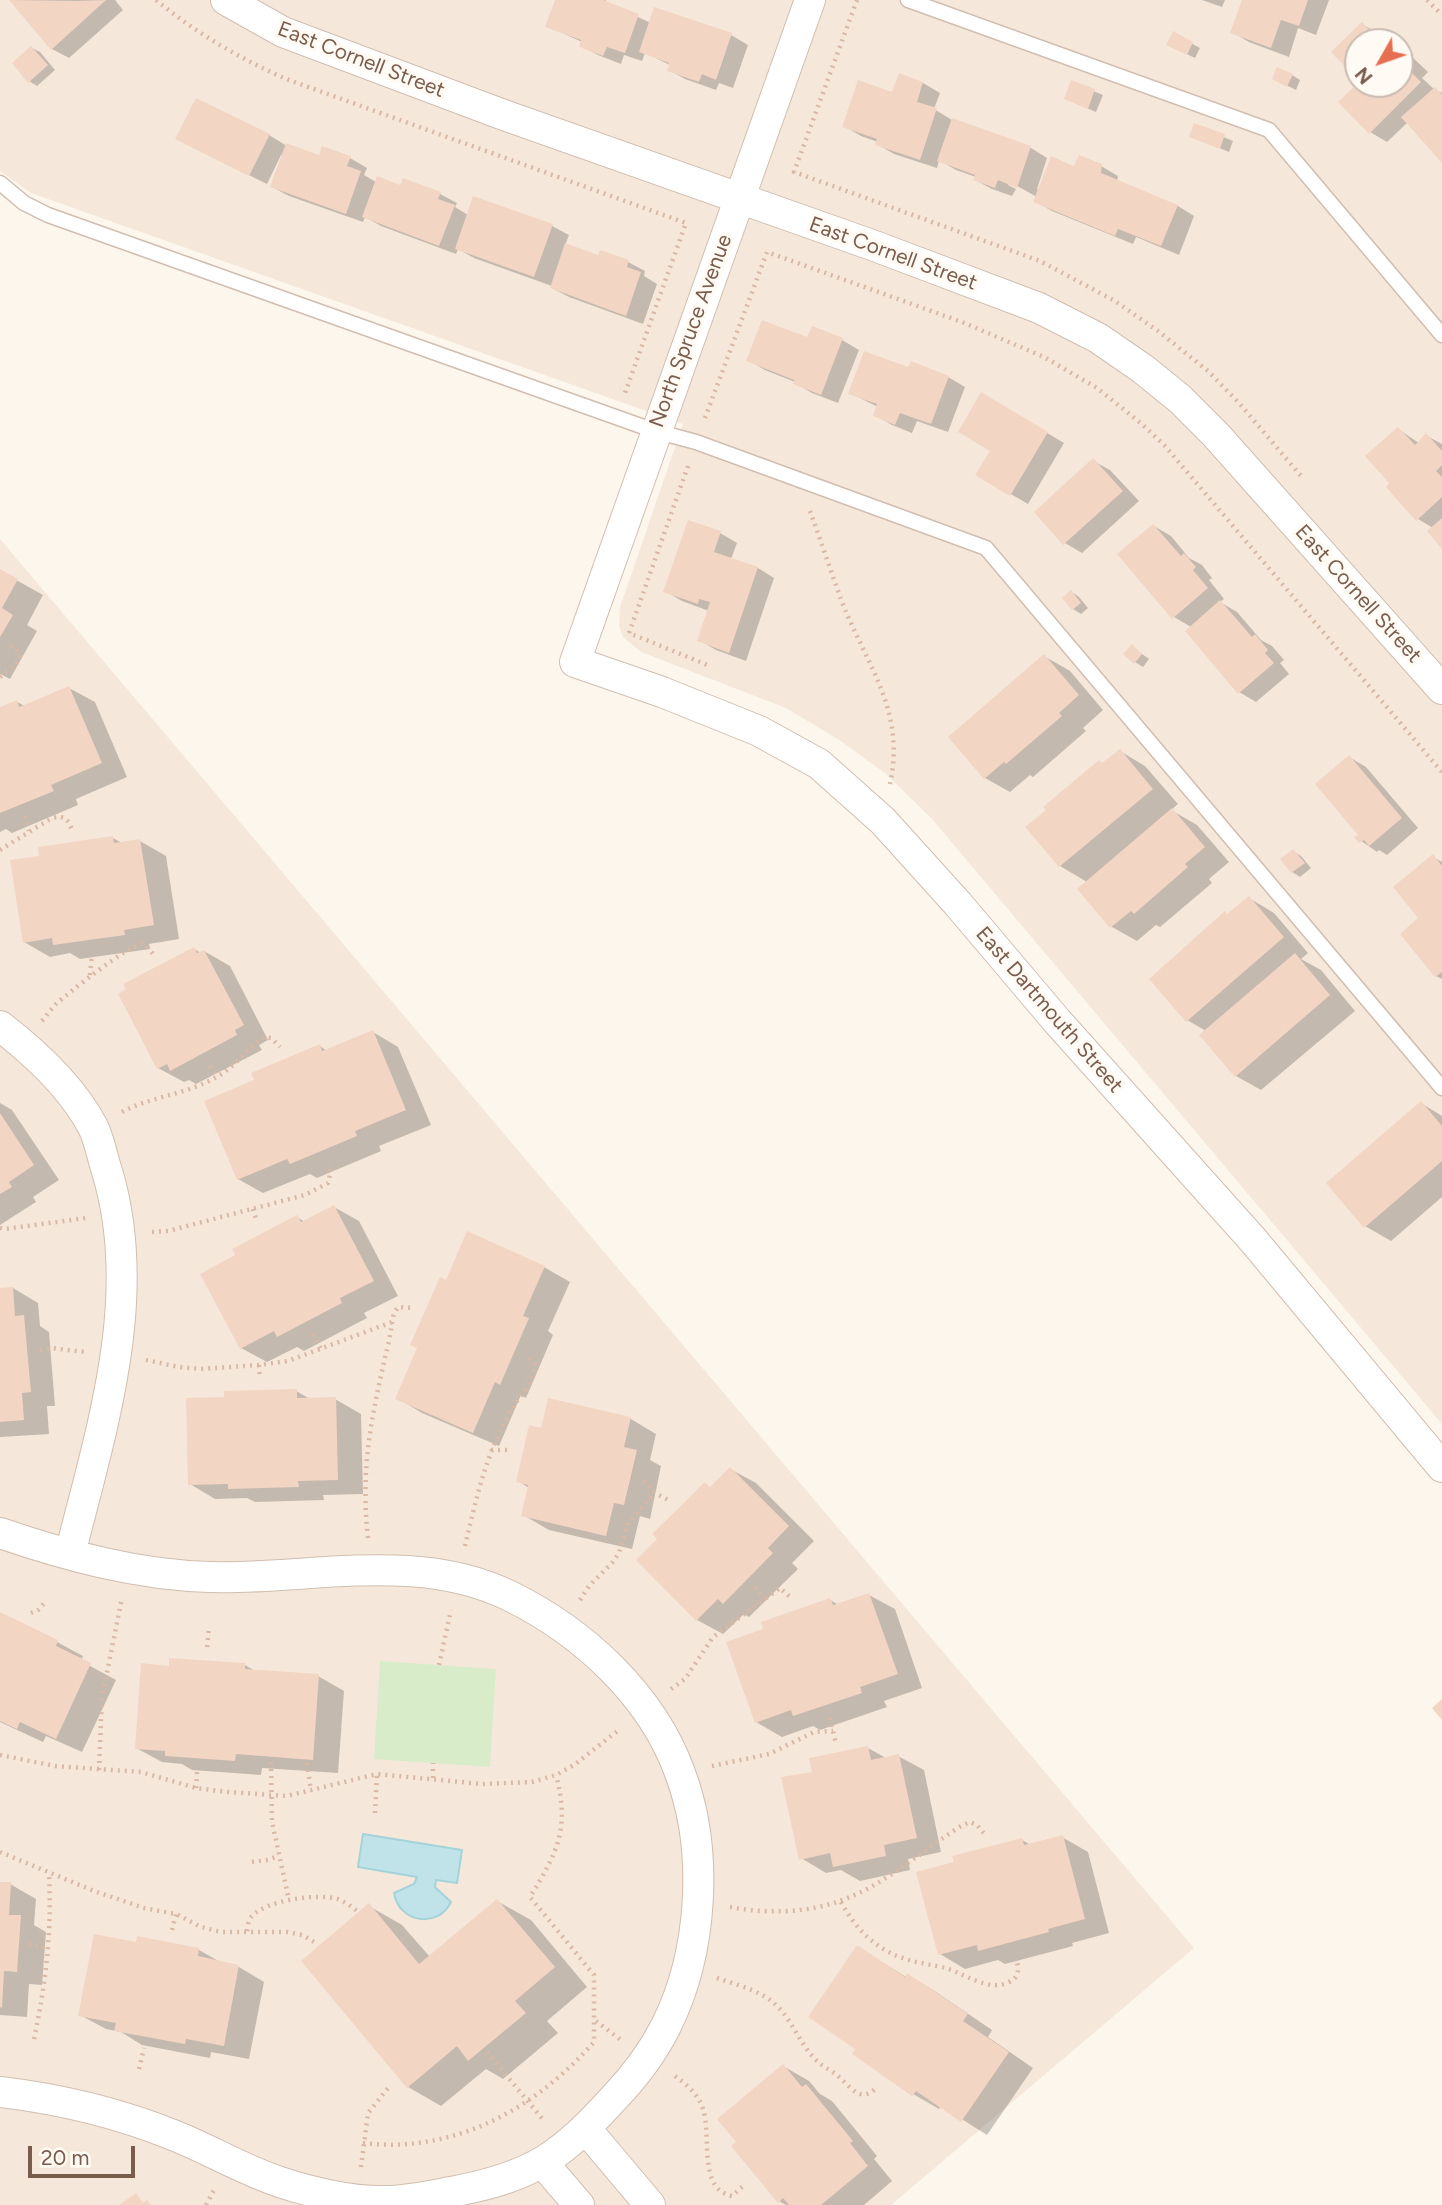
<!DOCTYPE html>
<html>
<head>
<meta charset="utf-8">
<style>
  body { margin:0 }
  #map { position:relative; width:1442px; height:2205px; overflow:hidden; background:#fdf6ec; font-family:Figtree,sans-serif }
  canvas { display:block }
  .north { position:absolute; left:1344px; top:28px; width:70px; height:70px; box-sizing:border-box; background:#fffaf3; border:2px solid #cabbb1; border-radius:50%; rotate:230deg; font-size:19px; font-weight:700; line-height:28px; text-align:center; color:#7a5c4d }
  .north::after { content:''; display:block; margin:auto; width:24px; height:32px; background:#e76f51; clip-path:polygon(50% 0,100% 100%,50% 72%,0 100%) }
  .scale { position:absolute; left:28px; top:2146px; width:107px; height:32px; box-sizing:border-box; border:4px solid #7a5c4d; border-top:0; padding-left:9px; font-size:21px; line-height:24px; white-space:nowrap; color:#7a5c4d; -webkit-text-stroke:5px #fffaf3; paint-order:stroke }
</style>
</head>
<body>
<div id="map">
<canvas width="1442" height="2205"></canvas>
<div class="north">N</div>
<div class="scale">20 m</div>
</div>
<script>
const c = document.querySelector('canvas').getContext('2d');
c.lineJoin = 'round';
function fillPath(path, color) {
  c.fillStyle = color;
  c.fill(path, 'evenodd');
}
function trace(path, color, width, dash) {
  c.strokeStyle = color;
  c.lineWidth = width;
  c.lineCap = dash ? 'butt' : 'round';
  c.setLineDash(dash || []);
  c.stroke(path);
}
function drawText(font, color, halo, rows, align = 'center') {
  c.font = font + ' Figtree,sans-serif';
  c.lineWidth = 7;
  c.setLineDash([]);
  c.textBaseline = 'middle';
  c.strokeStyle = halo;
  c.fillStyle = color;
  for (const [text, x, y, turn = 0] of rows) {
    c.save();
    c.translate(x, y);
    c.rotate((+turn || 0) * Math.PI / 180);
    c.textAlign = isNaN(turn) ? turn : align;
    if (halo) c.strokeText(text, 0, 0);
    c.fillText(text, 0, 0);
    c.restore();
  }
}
fillPath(new Path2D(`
  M0,0h1442v1424l-510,-605 -46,-45 -45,-33 -55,-33 -145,-56 -18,-15 -4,-11 1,-19 63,-183 -652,-231 -31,-22zM1358,42h42v42h-42z
  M0,539l1194,1409 -303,257h-891z`), '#f5e8da');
fillPath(new Path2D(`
  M380,1661l116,8 -6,98 -116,-8z`), '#d8ecc9');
const water = new Path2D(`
  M363,1834l99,16 -5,33 -21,-3 -1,7 16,15c-13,27 -52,21 -57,-9l20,-9 3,-7 -59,-10z`);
fillPath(water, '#bfe3e8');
trace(water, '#a5d3da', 2);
fillPath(new Path2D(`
  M12,0h103l8,10 -54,48 -17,-9z
  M557,0h49l-1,2 46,21 80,12 17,10 -15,43 -14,-5 -3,7 -31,-11 -16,-9 1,-5 -25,-12 -3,8 -18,-6 -3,9 -23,-9 -17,-9 1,-4 -35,-16z
  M1202,0h23l-3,7z
  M1244,0h85l-13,35 -18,-7 -9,29 -40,-15 -17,-10z
  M1362,24l17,10 8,8h-29v36l-25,-26z
  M1174,34l26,14 -5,10 -19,-9z
  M32,48l8,4 15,18 -18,16 -8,-5z
  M1400,48l9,6 19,18 -6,6 13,12 7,3v67l-34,-38 -21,20 -17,-10 -11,-48h41z
  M900,75l23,8 17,10 -6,16 18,11 79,28 16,10 -10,31 2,1 36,-22 26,-2 17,10 -1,5 61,25 16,10 -15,39 -43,-18 -3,7 -81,-33 -17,-10 2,-4 -27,-15 -2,3 8,4 -4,7 -20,-7 -17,-9 1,-3 -20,-7 -17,-10 -2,8 -43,-14 -17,-10 1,-2 -17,-6 -17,-10 50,-32z
  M1292,75l8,5 -4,10 -14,-7z
  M1072,82l31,13 -7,17 -30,-13z
  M1195,125l38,16 -4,11 -38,-16z
  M269,135l18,11 33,11 30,1 17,10 -3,7 12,7 64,12 17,9 -2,4 13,8 84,11 17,9 -4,10 34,12 29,5 17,9 -1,5 13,8 -14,40 -74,-27 -17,-9v-2l-78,-28 -16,-9 -2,5 -75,-28 -16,-9 -2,5 -74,-26 -17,-9 11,-31 -2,-1 -14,29 -73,-36z
  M808,340h34l17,10 -21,53 -26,-10 -17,-10v-1l-30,-12 -17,-10z
  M909,369l39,8 17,10 -17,45 -31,-11 -5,12 -20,-8 -17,-10 3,-8 -28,-14z
  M982,394l82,49 -36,61 -50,-29 14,-25z
  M1398,429l21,14 8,-7 15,8v103l-9,-19 -15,-9 -26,-36z
  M1093,461l17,9 29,31 -57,52 -17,-10z
  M1154,526l17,10 18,22 13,7 10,13 -3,2 15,19 -4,3 17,10 24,28 11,6 12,14 -4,3 9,11 -33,28 -17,-10 -48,-65 -17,-10z
  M720,533l17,10 -6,16 27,9 16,10 -28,83 -30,-11 -17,-10 10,-29 -27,-10 -17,-10z
  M0,571l43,24 -16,30 10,6 -27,48 -10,-5z
  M1072,592l7,5 9,11 -7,6 -8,-5z
  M1132,647l17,12 -6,8 -8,-5z
  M1044,656l26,15 33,39 -20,18 3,3 -53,46 -3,-2 -20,17 -25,-14z
  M69,688l26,14 32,75 -51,22 2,6 -66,28 -6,-4 -6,3v-123l17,-7 8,4z
  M1120,751l25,15 33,38 -7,6 26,15 32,37 -20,17 3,4 -52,44 -4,-2 -19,16 -25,-14 -25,-45 -27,-16 43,-101z
  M1349,757l17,10 52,61 -31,27 -8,-5 -2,2 -20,-14 3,-3z
  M113,838l9,5 18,-2 26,15 13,83 -30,5 1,5 -70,10 -10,-6 -20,4 -26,-15 17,-85z
  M1293,851l8,5 10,12 -11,9 -8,-5 -9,-12z
  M1433,857l9,5v117l-6,-3 -15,-57z
  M1249,898l25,15 34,40 -7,6 20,11 34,41 -94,79 -25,-14 -30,-45 -19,-11 42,-104z
  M194,949l7,4 3,-2 26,15 38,74 -9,5 3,5 -66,34 -7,-4 -5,2 -26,-14z
  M373,1032l25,15 33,78 -52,21 2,5 -64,27 -7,-4 -47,19 -25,-14 18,-98 64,-35 7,5z
  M0,1103l12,7 47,70 -26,17 3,5 -36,23z
  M1421,1103l21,13v81l-51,44 -26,-15z
  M334,1207l25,14 39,75 -34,17 3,5 -63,33 -7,-4 -30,15 -26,-14 -3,-92 59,-39 8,5z
  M544,1267l26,15 -22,49 5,4 -27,63 -5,-3 -22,51 -77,-33 -25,-15 50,-115z
  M13,1288l25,15 2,23 9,6 6,74h-8l2,28 -49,3v-148z
  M296,1391l16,9 23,-1 26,15 2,80 -40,1 1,5 -69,2 -8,-4 -32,1 -25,-15 35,-85z
  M550,1400l81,19 25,15 -6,26 11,6 -11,53 -10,-3 -8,33 -83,-19 -26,-15 6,-27 -11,-7 24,-51z
  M730,1469l26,14 58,58 -22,22 6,6 -49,48 -5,-3 -21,20 -26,-14 -38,-81 46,-55 6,4z
  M869,1595l26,14 27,79 -38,13 3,6 -67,23 -7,-4 -31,11 -26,-15 74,-122 9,5z
  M0,1614l57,28 26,14 -2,5 35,19 -34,72 -36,-16 -3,6 -43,-20z
  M245,1665l10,6 63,5 26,15 -6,82 -76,-5 -1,7 -69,-5 -10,-6 -20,-2 -26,-14 35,-80z
  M868,1748l18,10 12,-2 26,14 17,82 -33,7 2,11 -50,11 -19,-11 -15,3 -25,-15 13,-85z
  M1062,1837l26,15 21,81 -37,10 1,3 -68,18 -7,-4 -33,9 -25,-15 16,-91 66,-23 9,5z
  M0,1883l10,1 26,15 -2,26 12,7 -4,53 -13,-1 -2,33 -27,-2z
  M497,1901l34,19 56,67 -40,34 11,12 -55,46 -17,-10 -45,37 -33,-19 -39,-181 33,19 28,32z
  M137,1944l62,6 23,13 17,4 25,15 -15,77 -38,-7 -1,6 -68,-13 -21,-13 -15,-3 -26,-14z
  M858,1947l48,30 2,-2 25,15 59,40 -4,7 45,31 -46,67 -46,-29 -2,3 -26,-15z
  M783,2066l26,15 11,13 12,7 45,55 -3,3 18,22 -28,24h-78l-7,-4z`), '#0003');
fillPath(new Path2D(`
  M9,0l67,1 30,-1 -55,50z
  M555,0h48l36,14 -14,39 -18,-6 -4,9 -24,-9 2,-7 -36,-13z
  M1242,0h66l-9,26 -18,-6 -10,28 -41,-15z
  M654,7l78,26 -16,47 -14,-6 -3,8 -32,-11 2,-8 -30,-11z
  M1362,22l19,20h-23v38l-27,-28z
  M1173,31l20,11 -6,13 -21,-10z
  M31,46l17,19 -20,18 -16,-20z
  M1400,50l12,12 -6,5 15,15 -52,52 -31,-32 19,-18h43z
  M1277,67l16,7 -6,13 -15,-8z
  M899,73l24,9 -6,20 20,6 -17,52 -45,-15 2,-6 -35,-12 16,-47 34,12z
  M1071,80l24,9 -7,20 -24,-10z
  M1435,87l7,8v68l-41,-46z
  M196,98l74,36 -21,42 -74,-37z
  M952,118l79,28 -14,42 -19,-8 -3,8 -22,-8 2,-5 -38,-14z
  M1194,123l31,11 -5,15 -31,-12z
  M286,143l33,12 3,-9 29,10 -4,10 14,5 -15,43 -76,-27z
  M1079,155l23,9 -1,9 77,32 -17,41 -43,-17 -3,7 -82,-34 18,-46 23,10z
  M377,176l23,9 3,-7 38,14 -3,7 17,6 -16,41 -77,-29z
  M473,196l80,28 -19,53 -79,-28z
  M565,243l33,12 2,-5 29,10 -2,7 14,5 -15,44 -76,-28z
  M762,320l45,17 5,-11 31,12 -22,57 -28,-11 1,-4 -48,-19z
  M864,351l44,16 3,-6 38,15 -18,48 -31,-11 -5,12 -22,-9 4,-12 -29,-10z
  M981,392l67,40 -38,64 -35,-21 15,-24 -32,-19z
  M1398,427l17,18 11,-12 16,18v14l-6,6 6,6v20l-26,24 -30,-34 3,-4 -24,-27z
  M1093,458l30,33 -60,54 -29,-33z
  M1442,518v31l-15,-18z
  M688,520l33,11 -7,21 44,15 -29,86 -32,-12 13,-39 -11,-3 -1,5 -35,-12z
  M1153,524l28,32 3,-3 12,14 -3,3 15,18 -36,31 -55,-65z
  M0,569l18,10 -16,29 11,7 -13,22z
  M1071,590l10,13 -9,7 -10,-12z
  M1220,600l32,37 3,-3 13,16 -3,3 9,10 -36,31 -53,-63z
  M1132,644l10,10 -8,10 -11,-10z
  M1044,654l35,41 -20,18 3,3 -56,48 -2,-2 -20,17 -36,-42z
  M69,686l33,77 -51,22 3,6 -54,22v-106l17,-7 2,7z
  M1120,749l33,40 -94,78 -34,-40 21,-17 -3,-3 56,-47 3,3z
  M1349,755l53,63 -33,28 -5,-6 -5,3 -5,-6 4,-2 -43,-51z
  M1172,808l33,39 -20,17 3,3 -54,47 -3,-3 -21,17 -33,-39z
  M113,836l1,7 26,-4 14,86 -30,5 1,5 -72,10 -1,-7 -29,5 -13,-83 29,-4 -1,-9z
  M1293,849l12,14 -14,10 -11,-14z
  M1433,854l9,12v106l-7,5 -35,-43 18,-16 -25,-31z
  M1249,896l35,41 -98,85 -37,-43 76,-68 2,3z
  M194,947l3,6 7,-3 40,75 -9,5 2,5 -67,36 -3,-7 -10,5 -39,-75 8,-5 -3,-5z
  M1295,953l35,42 -95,82 -36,-42z
  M373,1030l33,80 -51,21 2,5 -67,28 -3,-5 -50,21 -33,-79 50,-21 -3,-7 69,-29 2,7z
  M1421,1101l21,25v35l-78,67 -38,-45z
  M0,1113l34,52 -25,17 3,5 -12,7z
  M334,1205l40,76 -34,17 2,5 -65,34 -3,-6 -34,18 -40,-75 35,-19 -3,-6 65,-34 4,7z
  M467,1231l78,35 -22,50 6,2 -29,67 -5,-3 -22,51 -78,-34 22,-51 -7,-3 30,-68 6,3z
  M13,1287l2,29 9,-1 7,77 -9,1 2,27 -24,2v-134z
  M297,1389v9l39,-1 2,83 -40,1 1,6 -71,2v-5l-40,1 -2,-87 38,-1v-6z
  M548,1398l83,19 -7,30 13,3 -13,55 -10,-2 -8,33 -85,-20 7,-31 -12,-3 13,-57 12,3z
  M730,1467l59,59 -21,22 5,5 -50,51 -5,-5 -22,22 -60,-61 21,-21 -5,-5 53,-52 5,5z
  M869,1593l29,81 -38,13 2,6 -69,23 -2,-6 -36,13 -29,-81 37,-13 -2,-7 69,-24 3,7z
  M0,1612l58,28 -2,6 35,17 -35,76 -36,-17 -3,7 -17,-8z
  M169,1658l76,5v6l74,5 -6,86 -77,-6 -1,7 -70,-5v-5l-30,-2 6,-86 28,3z
  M1442,1699v21l-10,-12z
  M868,1746l3,14 28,-6 18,84 -33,7 2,11 -53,11 -3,-14 -31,7 -18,-83 31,-5 -3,-14z
  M1063,1835l22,84 -37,10 1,3 -71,19 -1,-6 -39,10 -22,-83 38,-10 -2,-6 70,-18 2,7z
  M0,1882h11l-2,33h12l-4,57 -13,-1 -2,37 -2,-1z
  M497,1899l58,68 -40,34 11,12 -58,48 -11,-15 -50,42 -106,-127 68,-58 50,61z
  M94,1934l42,8 1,-6 62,12 -1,8 41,9 -15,81 -38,-7 -1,5 -71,-13 2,-8 -38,-7z
  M857,1945l48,32 2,-4 61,41 -5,7 46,31 -48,70 -45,-31 -4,5 -60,-42 3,-5 -47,-32z
  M783,2064l19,23 4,-3 47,57 -3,2 18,23 -47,39h-32l-6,-7 -5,5 -47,-57 5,-4 -19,-23z
  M136,2193l7,10 4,-3 4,5h-32z`), '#f3d5c3');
const service = new Path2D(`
  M908,0l361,130 173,205
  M0,183l24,20 24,12 607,216 41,11 290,106 456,540`);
const minor = new Path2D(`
  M226,0l57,32 218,82 371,131 167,63 59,30 45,31 37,30 36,36 226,254
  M810,0l-235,662 87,30 97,39 60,33 64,57 75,83 99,117 196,219 189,227
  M0,1026c35,27 72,61 93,101 6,12 9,28 13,41 40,127 -5,262 -36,386
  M0,1533c67,23 138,42 210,44 99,3 206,-27 300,19 73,36 142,99 170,177 29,77 23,179 -14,253 -13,26 -32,51 -52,72 -53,58 -80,78 -158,93 -22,4 -48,10 -71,10 -31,1 -76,-9 -105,-19 -37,-12 -71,-33 -107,-47 -55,-22 -114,-36 -173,-43
  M586,2129l64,76
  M543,2163l36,42`);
trace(service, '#d1beb0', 17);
trace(minor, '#d1beb0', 32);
trace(new Path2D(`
  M156,0c40,33 83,58 130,79l400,144 -61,170
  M857,0l-63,172 246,89 75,40 43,30 50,40 31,32 62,73
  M1427,0l15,15
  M705,418l62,-166 195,70 82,35 53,31 46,37 22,21 277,326
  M688,466l-59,167 81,33
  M810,511c11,30 21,61 32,91 25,64 64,109 48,182
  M0,677l16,-13 4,-8 -4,-7 -7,-4
  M25,816l4,15
  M0,850l52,-32c12,-3 16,1 20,12
  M90,975l2,-21
  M42,1021c5,-6 9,-12 14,-17 11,-10 74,-60 85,-60 5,0 9,6 12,10
  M210,1066l7,11
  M122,1112c28,-15 61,-17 91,-33 20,-10 33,-29 51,-42l7,1 9,9
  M253,1209l4,13
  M0,1228l5,1 81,-11
  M152,1232l16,-1 137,-36 23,-12 2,-8 -2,-12
  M313,1334l8,15
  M40,1350l11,-2 34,4
  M146,1360l33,7 22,2 58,-4 29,-4 104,-39
  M259,1365l1,13
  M491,1450h20
  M644,1481l11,12 15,8
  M368,1538c-8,-72 4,-124 20,-193 3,-11 3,-21 6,-32l4,-6 14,1
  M465,1546c11,-47 22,-97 48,-139 9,-14 22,-26 22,-43l-8,-8
  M755,1587l9,12
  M580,1600l9,-14 23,-23 7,-10 9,-30 27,-30
  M31,1613l7,-3 7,-8
  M207,1647l2,-19
  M439,1665l12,-55
  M671,1689l14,-10 28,-42 67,-49 11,10
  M830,1718l6,26
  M0,1755l55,11 86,6 55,16 32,4 59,4 90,-22 105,10 50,-2 24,-7 18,-10 46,-36
  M271,1762l1,60 17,78
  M307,1763l4,28
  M712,1766l57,-12 45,-22 19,-1
  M99,1770l3,-73 20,-99
  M433,1778v-15
  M196,1788l1,-16
  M375,1813l2,-39
  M0,1852l94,39 50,17 32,6 25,13 20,5h67l14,3 16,9
  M252,1862l16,-2 10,-4
  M841,1902c11,20 24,36 44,48 19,11 36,13 57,17 21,5 46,26 67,15 11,-5 10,-14 7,-23
  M730,1907c20,4 39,5 59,4 76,-5 111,-46 172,-85l9,-4 7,3 9,11
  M172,1930l4,-16
  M247,1931c1,-5 1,-11 5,-15 15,-16 66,-23 86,-17 7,3 13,7 19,12
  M29,1944l19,4
  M717,1978c20,7 43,12 59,27 16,15 23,37 38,53 8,9 18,12 26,20 11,9 20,25 35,11
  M596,2021l25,19
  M34,2039c12,-57 18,-108 15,-166
  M487,2052l58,70
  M139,2069l5,-21
  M675,2076c12,9 23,18 28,33 9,25 -6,80 29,87l12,-11
  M363,2143c91,11 172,-34 231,-101v-67l-64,-78c28,-45 40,-70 26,-122
  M361,2167l7,-54 21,-26
  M206,2205l8,-15`), '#d9b8a5', 4.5, [2, 5]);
trace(service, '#fff', 14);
trace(minor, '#fff', 30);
drawText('21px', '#7a5c4d', '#fffaf3', [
  ["East Cornell Street",361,60,21],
  ["East Cornell Street",893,254,20],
  ["North Spruce Avenue",691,331,-70],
  ["East Cornell Street",1358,594,48],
  ["East Dartmouth Street",1049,1010,49]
]);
</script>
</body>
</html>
